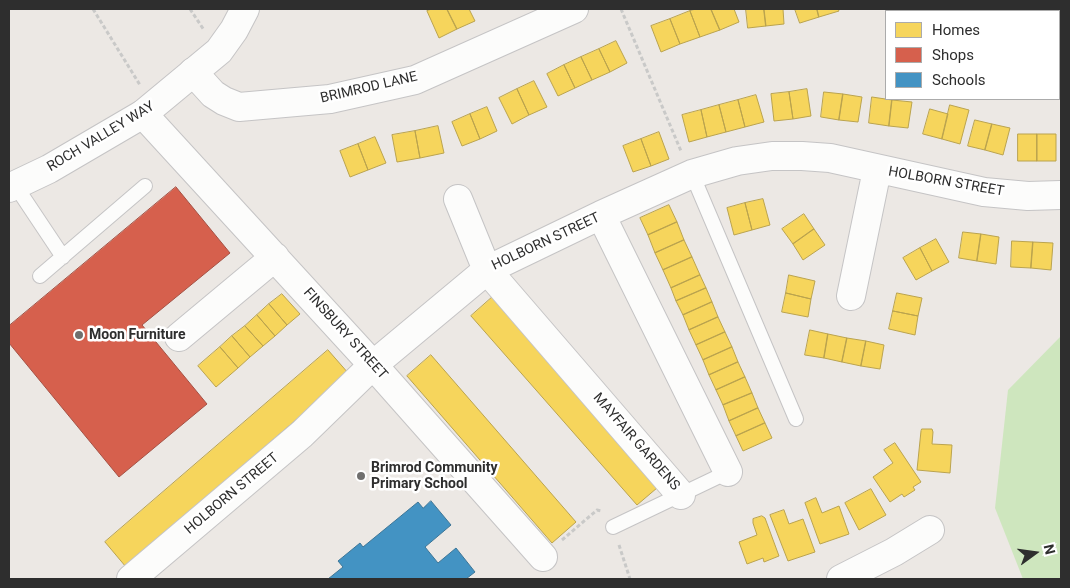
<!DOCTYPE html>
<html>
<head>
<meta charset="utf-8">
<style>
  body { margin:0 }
  #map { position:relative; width:1070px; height:588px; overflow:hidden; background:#ece8e4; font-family:Roboto,sans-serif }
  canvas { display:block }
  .frame { position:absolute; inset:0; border:10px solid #2e2e2e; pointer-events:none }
  .legend { position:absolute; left:885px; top:10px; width:175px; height:90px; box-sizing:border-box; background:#fff; border:1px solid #ababab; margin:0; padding:6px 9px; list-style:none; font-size:15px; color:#2e2e2e }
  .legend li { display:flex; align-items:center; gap:10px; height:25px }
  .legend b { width:25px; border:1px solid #ababab }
  .north { position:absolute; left:1010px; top:528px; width:50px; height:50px; -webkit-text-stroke:4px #fff; paint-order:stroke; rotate:76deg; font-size:14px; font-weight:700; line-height:20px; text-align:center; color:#2e2e2e }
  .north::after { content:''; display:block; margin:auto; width:18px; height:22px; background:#2e2e2e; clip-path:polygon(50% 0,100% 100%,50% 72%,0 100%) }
</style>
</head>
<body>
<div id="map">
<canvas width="1070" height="588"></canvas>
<div class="frame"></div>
<ul class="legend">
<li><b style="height:14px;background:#f6d55c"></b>Homes</li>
<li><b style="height:14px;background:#d6604d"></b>Shops</li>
<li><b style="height:14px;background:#4393c3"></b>Schools</li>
</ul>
<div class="north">N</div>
</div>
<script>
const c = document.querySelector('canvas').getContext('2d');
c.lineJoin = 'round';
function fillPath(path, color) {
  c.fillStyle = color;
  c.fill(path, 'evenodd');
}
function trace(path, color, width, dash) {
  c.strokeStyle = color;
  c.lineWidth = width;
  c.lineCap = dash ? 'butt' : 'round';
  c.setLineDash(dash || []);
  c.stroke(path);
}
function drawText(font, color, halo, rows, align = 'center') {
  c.font = font + ' Roboto,sans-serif';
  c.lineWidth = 5;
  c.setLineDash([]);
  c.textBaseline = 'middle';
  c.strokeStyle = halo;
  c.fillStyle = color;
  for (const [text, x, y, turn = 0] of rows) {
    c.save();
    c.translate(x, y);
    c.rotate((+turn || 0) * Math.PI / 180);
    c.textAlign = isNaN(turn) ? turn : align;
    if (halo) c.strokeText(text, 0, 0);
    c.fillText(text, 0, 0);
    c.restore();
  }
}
fillPath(new Path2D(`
  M1061,336v243h-38l-28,-71 13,-118z`), '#cee6be');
const homes = new Path2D(`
  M432,9h15l10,20 -18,9 -12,-27z
  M447,9h22l6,12 -18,8z
  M696,9h15l9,21 -20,7 -10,-26z
  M711,9h23l5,13 -19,8z
  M746,9h18l2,17 -18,2z
  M764,9h19l1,15 -18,2z
  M795,9h22l2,8 -19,6z
  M817,9h21l1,2 -20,6z
  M690,11l10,26 -20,7 -10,-25z
  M670,19l10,25 -19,8 -10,-26z
  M616,41l11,22 -17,9 -11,-23z
  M599,49l11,23 -18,8 -11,-23z
  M581,57l11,23 -17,8 -11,-23z
  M564,65l11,23 -17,8 -11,-22z
  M534,81l13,26 -18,8 -12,-26z
  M517,89l12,26 -17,9 -13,-26z
  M807,89l4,27 -18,3 -4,-27z
  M789,92l4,27 -19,2 -3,-27z
  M824,92l19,2 -4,26 -18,-3z
  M843,94l19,3 -4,25 -19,-2z
  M756,95l8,27 -19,5 -7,-27z
  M872,97l20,3 -3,26 -20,-3z
  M738,100l7,27 -19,5 -7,-27z
  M892,100l20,2 -4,26 -19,-2z
  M719,105l7,27 -19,5 -6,-27z
  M950,105l19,5 -9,34 -18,-5z
  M487,107l10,24 -17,8 -10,-25z
  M930,109l18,5 -6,25 -19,-5z
  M701,110l6,27 -18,5 -7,-27z
  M470,114l10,25 -18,7 -10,-24z
  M975,120l17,4 -7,26 -17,-4z
  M992,124l18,4 -7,27 -18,-5z
  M438,126l6,27 -24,5 -5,-27z
  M415,131l5,27 -23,4 -5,-27z
  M659,132l10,27 -18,7 -10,-27z
  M1018,134h19v27h-19z
  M1037,134h19v27h-19z
  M375,137l11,26 -18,7 -10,-26z
  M641,139l10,27 -18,6 -10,-26z
  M358,144l10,26 -18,7 -10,-26z
  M763,199l7,26 -18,5 -7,-27z
  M745,203l7,27 -18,5 -7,-27z
  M669,205l8,17 -29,13 -8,-17z
  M804,214l10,15 -21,15 -11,-15z
  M677,222l7,18 -29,13 -7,-18z
  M814,229l11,16 -22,15 -10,-16z
  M963,232l18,2 -4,27 -18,-3z
  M981,234l18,3 -3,27 -19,-3z
  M936,239l13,23 -17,9 -12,-23z
  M684,240l8,17 -29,13 -8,-17z
  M1012,241l21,1 -2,26 -20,-1z
  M1033,242l20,1 -2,27 -20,-2z
  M920,248l12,23 -16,9 -13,-22z
  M692,257l8,18 -29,13 -8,-18z
  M700,275l6,13 -30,13 -5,-13z
  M789,275l26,6 -4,18 -25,-6z
  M706,288l6,14 -29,13 -7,-14z
  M497,293l167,189 -27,23 -166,-189z
  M786,293l25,6 -3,18 -26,-5z
  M897,293l25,5 -4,18 -25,-5z
  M282,294l18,20 -13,11 -18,-21z
  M712,302l6,15 -29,13 -6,-15z
  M269,304l18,21 -12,11 -18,-21z
  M893,311l25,5 -3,19 -26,-6z
  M257,315l18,21 -12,10 -18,-20z
  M718,317l7,15 -29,13 -7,-15z
  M245,326l18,20 -13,11 -18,-21z
  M810,330l18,4 -4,24 -19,-3z
  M725,332l7,15 -29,13 -7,-15z
  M828,334l19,4 -5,24 -18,-4z
  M232,336l18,21 -12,11 -18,-21z
  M847,338l19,3 -5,25 -19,-4z
  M866,341l18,4 -4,24 -19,-3z
  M220,347l18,21 -22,19 -18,-21z
  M732,347l6,15 -29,13 -6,-15z
  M328,350l21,24 -223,193 -21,-25z
  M431,355l145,167 -24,21 -145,-167z
  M738,362l7,15 -29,13 -7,-15z
  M745,377l7,16 -29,12 -7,-15z
  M752,393l6,15 -29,13 -6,-16z
  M758,408l7,15 -29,13 -7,-15z
  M765,423l7,15 -29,13 -7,-15z
  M922,429h10l1,3 -1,12 20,1 -2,28 -33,-3 4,-39z
  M895,443l26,39 -8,5 2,3 -11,7 -2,-3 -12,8 -17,-25 20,-14 -9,-13z
  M871,489l15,26 -27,15 -14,-27z
  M816,498l6,15 17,-7 10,28 -29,10 -15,-41z
  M784,510l5,14 14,-5 12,33 -27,9 -18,-46z
  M762,516l3,2 14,38 -15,6 -1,-4 -16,6 -8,-22 18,-7 -4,-12v-4z`);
fillPath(homes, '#f6d55c');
trace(homes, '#baa34e', 1);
const shops = new Path2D(`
  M176,187l54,66 -88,72 65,79 -88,73 -110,-134v-17z`);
fillPath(shops, '#d6604d');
trace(shops, '#a45144', 1);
const schools = new Path2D(`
  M431,501l20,24 -26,22 13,16 18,-15 19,24 -9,7h-138l15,-12 -5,-6 22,-18 3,4 55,-45 5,6z`);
fillPath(schools, '#4393c3');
trace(schools, '#3d7596', 1);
const lane = new Path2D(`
  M692,174l104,245
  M15,185l48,72
  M40,276l105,-90
  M613,527l115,-55`);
const street = new Path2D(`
  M193,72l20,22 11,7 15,6 91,-8 85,-19 159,-71
  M143,114l230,251 170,192
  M458,199l29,71 194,225
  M601,215l127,257
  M851,296l26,-126
  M179,337l96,-80
  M131,579l171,-145 71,-69 114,-95 114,-55 91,-41 45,-13 35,-5h30l28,2 154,34 44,4 33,-1
  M841,579l53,-27 36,-22`);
const secondary = new Path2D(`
  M9,188l40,-19 94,-55 76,-63 15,-21 11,-21`);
trace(lane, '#c5c4c5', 16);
trace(street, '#c5c4c5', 30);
trace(secondary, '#c5c4c5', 30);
trace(new Path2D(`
  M93,9l47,76
  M190,9l14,21
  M621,9l60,142
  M562,540l35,-30 5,1
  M619,545l11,34`), '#c9c9c8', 3, [4, 2.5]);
trace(lane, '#fcfcfb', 14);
trace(street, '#fcfcfb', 28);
trace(secondary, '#fcfcfb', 28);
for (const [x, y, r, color] of [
  [79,335,5,"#706f6e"],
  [361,476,5,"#706f6e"]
]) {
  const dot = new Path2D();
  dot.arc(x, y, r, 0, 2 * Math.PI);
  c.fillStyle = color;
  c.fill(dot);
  trace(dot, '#fff', 2);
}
drawText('14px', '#2e2e2e', '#fff', [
  ["BRIMROD LANE",369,88,-13],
  ["ROCH VALLEY WAY",101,137,-31],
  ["HOLBORN STREET",946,182,10],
  ["HOLBORN STREET",546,242,-25],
  ["FINSBURY STREET",345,334,48],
  ["MAYFAIR GARDENS",636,442,49],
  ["HOLBORN STREET",232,494,-40]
]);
drawText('bold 14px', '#2e2e2e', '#fff', [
  ["Moon Furniture",89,335],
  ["Brimrod Community",371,468],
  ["Primary School",371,484]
], 'left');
</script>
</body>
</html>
